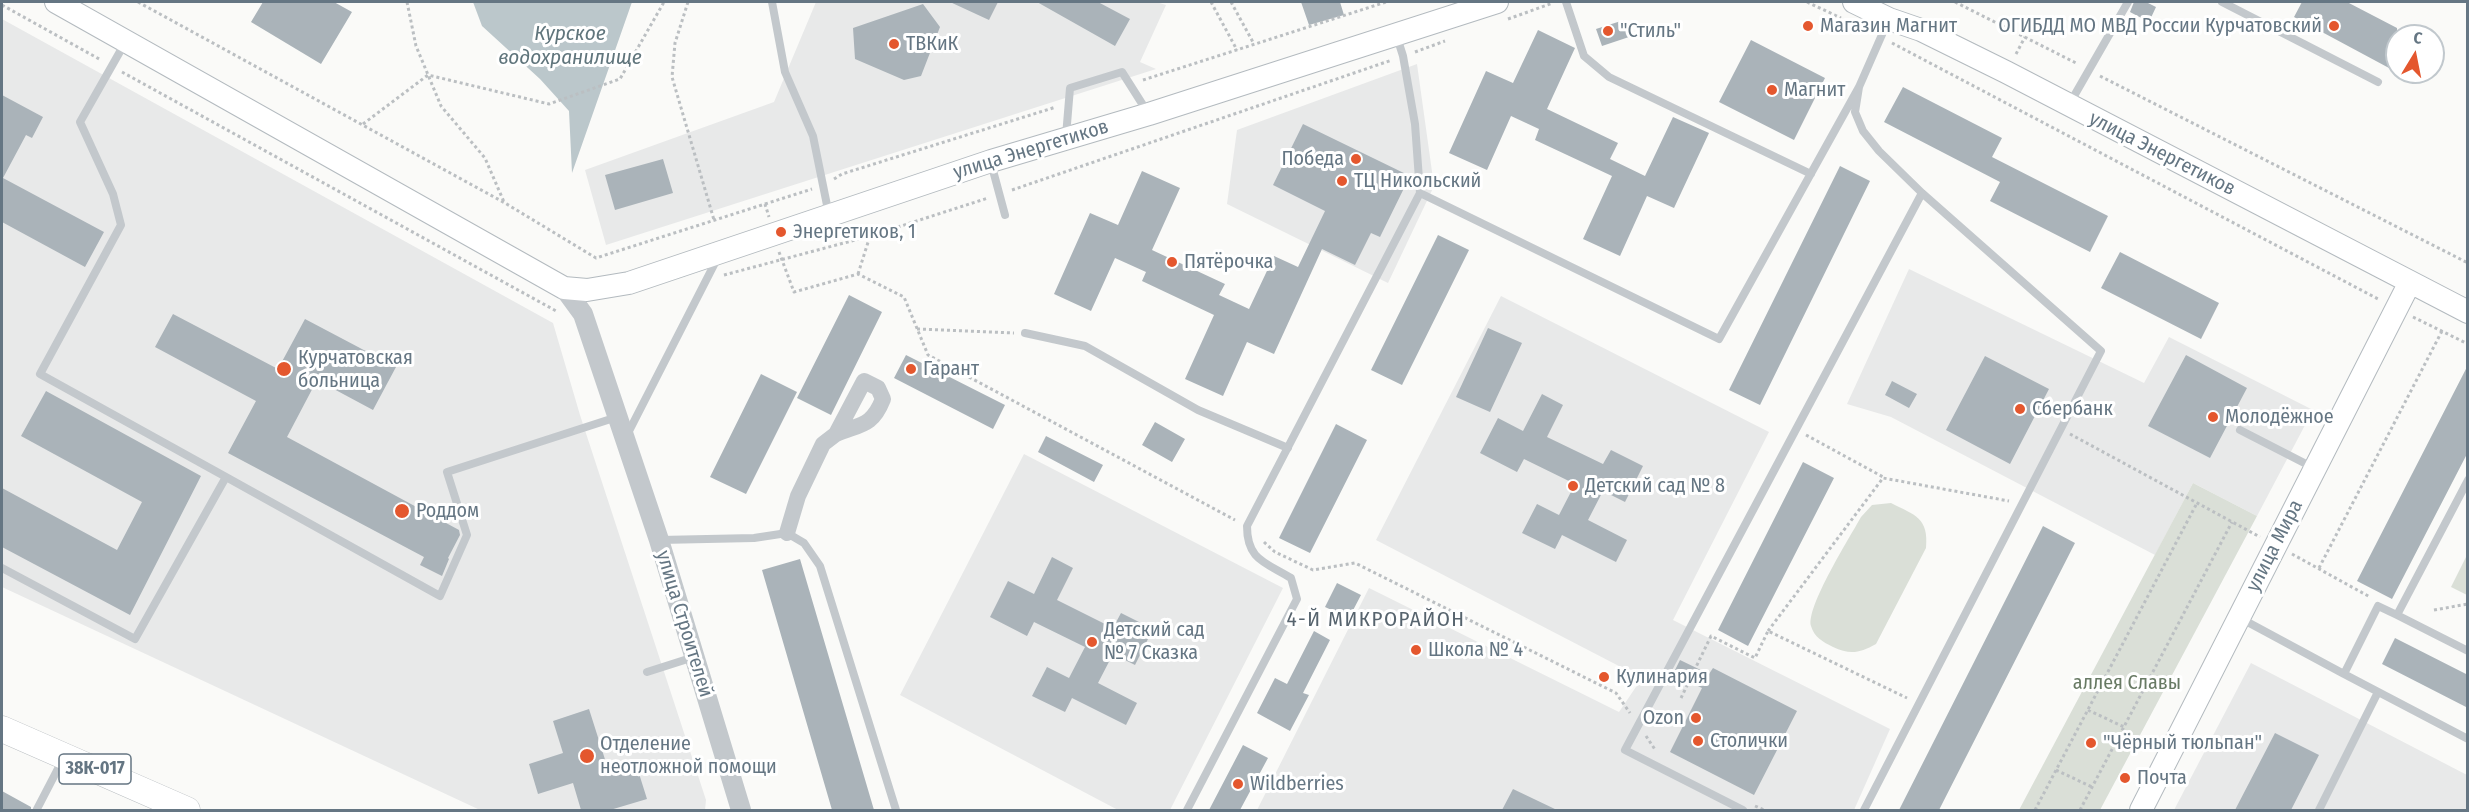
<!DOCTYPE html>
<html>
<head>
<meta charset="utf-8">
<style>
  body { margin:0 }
  #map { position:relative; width:2469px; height:812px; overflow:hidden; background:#fafaf8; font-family:"Fira Sans Condensed",sans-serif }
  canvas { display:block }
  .frame { position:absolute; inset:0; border:3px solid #657683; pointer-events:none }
  .north { position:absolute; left:2385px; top:24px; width:60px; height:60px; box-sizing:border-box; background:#fff; border:2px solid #c1c8cd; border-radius:50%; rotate:10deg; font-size:16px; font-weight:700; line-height:24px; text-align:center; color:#657683 }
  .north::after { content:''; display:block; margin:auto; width:21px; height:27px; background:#e4572e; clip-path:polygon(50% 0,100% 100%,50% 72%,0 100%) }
</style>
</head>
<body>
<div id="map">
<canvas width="2469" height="812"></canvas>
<div class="frame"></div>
<div class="north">С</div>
</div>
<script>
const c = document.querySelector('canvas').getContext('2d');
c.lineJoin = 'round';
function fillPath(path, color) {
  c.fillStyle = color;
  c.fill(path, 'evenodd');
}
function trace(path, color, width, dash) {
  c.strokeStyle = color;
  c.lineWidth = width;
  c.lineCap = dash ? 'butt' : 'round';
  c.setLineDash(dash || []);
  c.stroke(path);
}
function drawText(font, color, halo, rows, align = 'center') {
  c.font = font + ' "Fira Sans Condensed",sans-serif';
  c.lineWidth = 6;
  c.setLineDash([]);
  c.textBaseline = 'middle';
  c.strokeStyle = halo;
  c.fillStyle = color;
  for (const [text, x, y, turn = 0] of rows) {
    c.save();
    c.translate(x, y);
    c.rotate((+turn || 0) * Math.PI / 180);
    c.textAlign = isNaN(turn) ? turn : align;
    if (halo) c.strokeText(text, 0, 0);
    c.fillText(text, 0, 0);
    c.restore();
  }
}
fillPath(new Path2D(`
  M816,2h340l10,3 -26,57 16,7 -550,176 -21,-75 189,-68z
  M2,19l551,304 27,92 126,385 -1,10h-225l-478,-223z
  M1417,64l17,122 -46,97 -161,-79 10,-74z
  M1909,269l235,114 25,-46 144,73 -56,106 -64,-33 -38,72 -264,-138 -44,-13z
  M1501,296l268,136 -96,188 217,109 -36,81h-597l112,-222 250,124 23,-34 -266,-138z
  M1024,454l259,134 -113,222h-52l-218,-115z
  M2251,663l216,112v35h-293z`), '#e8e9e9');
fillPath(new Path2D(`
  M2193,483l64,33 -157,294h-81z
  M1891,503c24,12 38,15 35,45l-50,96c-16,9 -26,11 -43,3 -10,-5 -19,-10 -22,-21 -5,-19 39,-89 50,-109l11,-12z
  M2467,555v40l-16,-8z`), '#dadfd7');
fillPath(new Path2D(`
  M473,2h159l-60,171 -3,-62 -29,-32 -58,-53z`), '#bbc7cb');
fillPath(new Path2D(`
  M263,2h71l18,10 -31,52 -70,-42z
  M950,2h48l-9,18z
  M1037,2h61l32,17 -15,27z
  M1301,2h39l4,13 -35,10z
  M2134,2h12l10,5 -7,15 -19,-10z
  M2302,2h45l50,26v25l-8,15 -95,-51z
  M923,4l17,23 -19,49 -17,4 -49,-21 -2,-31z
  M1624,20l5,17 -27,9 -6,-17z
  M1538,30l37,18 -28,61 71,34 -8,16 35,17 28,-59 36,16 -35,75 -27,-12 -27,60 -37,-17 29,-63 -77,-36 4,-11 -28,-13 -24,54 -38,-17 37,-82 27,12z
  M1751,40l74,38 -31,62 -75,-38z
  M1903,87l99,51 -10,19 116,59 -18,36 -100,-51 10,-19 -116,-60z
  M2,95l41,22 -11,21 -6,-3 -23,43 101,54 -19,35 -83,-45z
  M1303,124l107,52 -30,61 -9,-4 -16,32 -33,-16 -48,105 -27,-12 -24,54 -38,-17 29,-64 -72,-34 4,-9 -31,-14 -24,53 -37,-17 36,-81 28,12 24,-54 38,17 -28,62 73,34 -6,11 30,14 25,-53 24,11 27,-56 -52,-26z
  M663,159l10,34 -58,17 -10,-35z
  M1840,166l30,15 -110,224 -31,-15z
  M1438,235l31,15 -67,135 -31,-15z
  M2120,252l99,51 -18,36 -100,-51z
  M849,295l33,17 -51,103 -34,-17z
  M173,314l105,55 27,-50 91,48 -23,43 -56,-30 -30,57 172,93 1,5 -12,23 1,1 -7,17 -22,-11 4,-8 -196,-104 28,-52 -101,-54z
  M1488,328l34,15 -32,69 -34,-15z
  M906,355l99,50 -12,24 -99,-51z
  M2186,355l61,33 -37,70 -62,-32z
  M1985,356l64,33 -39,75 -64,-34z
  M2468,365v87l-76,147 -35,-18z
  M761,374l36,18 -51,102 -36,-17z
  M1892,381l25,13 -8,14 -24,-13z
  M46,391l155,85 -71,139 -128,-68v-59l115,62 25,-48 -121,-66z
  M1542,394l21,11 -16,32 56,27 8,-14 32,16 -18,36 -22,-11 -15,29 39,20 -11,22 -54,-27 -7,14 -33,-16 15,-29 22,11 16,-31 -51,-25 -7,13 -37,-19 18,-35 25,13z
  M1155,422l30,17 -13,23 -30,-17z
  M1336,424l31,16 -57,113 -31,-15z
  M1046,436l57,29 -9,17 -56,-30z
  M1803,462l31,16 -86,168 -30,-16z
  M2043,526l32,17 -136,267h-40z
  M1052,557l21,11 -16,32 56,28 8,-15 32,16 -18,36 -22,-11 -15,29 39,20 -11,22 -54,-27 -7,14 -33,-16 15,-29 22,11 16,-31 -51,-25 -7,14 -37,-19 18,-36 26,13z
  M800,559l74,251h-42l-70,-240z
  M1337,583l24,12 -12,23 -24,-11z
  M1314,631l16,9 -27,53 6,2 -19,36 -33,-18 18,-35 12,6z
  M2395,638l73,37v33l-86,-44z
  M1680,660l29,14 4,-6 84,43 -43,84 -84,-43 32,-64 -29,-14z
  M589,709l20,63 27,-8 11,35 -37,11h-29l-8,-27 -35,11 -9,-30 34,-11 -10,-32z
  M2275,733l44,22 -28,55h-56z
  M1243,745l25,13 -28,52h-31z
  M1513,789l44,21h-55z
  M2,791l29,16v3h-29z`), '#aab3b9');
const secondary = new Path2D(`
  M56,2l508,286 23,2 42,-7 362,-122 158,-47 348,-112
  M1854,2l35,17 32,11 85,42 462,240
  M2141,810l269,-528`);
const primary = new Path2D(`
  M2,729l185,81`);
trace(secondary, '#b3babf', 24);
trace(primary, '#b5babe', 27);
trace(new Path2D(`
  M138,2l367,201 91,55 169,-54 4,13
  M407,2l9,44 25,60 44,52 19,44
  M688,2l-13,41 -3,34 42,143
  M1211,2l26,48
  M1231,2l23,42
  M1807,2l34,16
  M1955,2l123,62
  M2,5l99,55
  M1508,19l45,-16
  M1892,43l488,257
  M1415,52l30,-11
  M2016,54l9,-17
  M122,72l436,240
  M2100,76l368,187
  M1143,80l243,-78
  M363,124l65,-49 121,29 71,-25 44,-77
  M834,179l8,-5 214,-67
  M1012,190l380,-130
  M765,204l47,-15
  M779,252l15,40 64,-18 46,23 24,58 307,165
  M858,274l12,-38
  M724,275l146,-39 118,-38
  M2413,317l55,27
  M917,329l97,4
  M2070,434l190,103
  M1806,435l79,43
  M1264,542l11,10 38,18 42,-7 261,130 14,20
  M2292,554l78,43
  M2319,568l123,-237
  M2434,610l34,-6
  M1768,631l115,-153 126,23
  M1681,698l30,-62 44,22 13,-27 139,67
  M2088,710l36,17
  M1646,736l10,15
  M2056,770l36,17
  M1755,806l9,4
  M2035,810l162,-307
  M2080,810l152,-288`), '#bbbfc2', 3, [3, 3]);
trace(new Path2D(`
  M772,2l13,70 28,64 16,79
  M1566,2l18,54 25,21 202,97
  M2222,2l156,80
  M1859,87l-4,25 8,19 16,20 43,42 179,158 -237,459
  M2070,103l58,-101
  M1066,136l4,-48 52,-16 26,41
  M991,163l14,52
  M1420,193l299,146 140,-252 29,-66
  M1025,333l60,13 113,64 90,38
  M2240,430l74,38
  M627,435l91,-178
  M226,477l214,119 27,-61 -20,-63 170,-55
  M2468,480l-71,135 71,36
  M660,540l94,-2 33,-5 17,10 16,23 76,244
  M2,568l133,71 91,-162 -186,-103 81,-149 -8,-31 -33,-72 46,-81
  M2240,618l104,56 34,-68 19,9
  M647,672l47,-15
  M2344,674l124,65
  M37,809l26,-50
  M1187,810l110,-211 -6,-21c-26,-16 -44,-18 -44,-52l173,-333 -5,-69 -12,-68 -6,-19
  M1743,810l-118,-60 297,-557
  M2319,810l59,-118`), '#c3c8cc', 8);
trace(new Path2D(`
  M787,533l11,-37 25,-52 13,-10 28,-53 14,7 5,11c-11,28 -23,25 -47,35`), '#c3c8cc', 16);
trace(new Path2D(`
  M564,288l19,26 76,226 82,270`), '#c3c8cc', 20);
trace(secondary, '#fff', 22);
trace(primary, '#fff', 26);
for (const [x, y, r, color] of [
  [1808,26,6,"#e4572e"],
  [2334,26,6,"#e4572e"],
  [1608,31,6,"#e4572e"],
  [894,44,6,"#e4572e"],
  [1772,90,6,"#e4572e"],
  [1356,159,6,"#e4572e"],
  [1342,181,6,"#e4572e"],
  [781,232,6,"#e4572e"],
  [1172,262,6,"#e4572e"],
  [284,369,8,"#e4572e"],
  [911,369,6,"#e4572e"],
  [2020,409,6,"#e4572e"],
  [2213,417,6,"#e4572e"],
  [1573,486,6,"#e4572e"],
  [402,511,8,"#e4572e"],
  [1092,642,6,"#e4572e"],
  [1416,650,6,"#e4572e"],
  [1604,677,6,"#e4572e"],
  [1696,718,6,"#e4572e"],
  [1698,741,6,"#e4572e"],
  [2091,743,6,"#e4572e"],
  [587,756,8,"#e4572e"],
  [2125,778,6,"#e4572e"],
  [1238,784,6,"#e4572e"]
]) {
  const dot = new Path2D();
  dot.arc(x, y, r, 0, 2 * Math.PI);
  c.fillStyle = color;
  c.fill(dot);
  trace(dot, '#fff', 2);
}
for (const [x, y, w] of [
  [95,769,72]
]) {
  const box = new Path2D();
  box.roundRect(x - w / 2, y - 15, w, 30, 4.5);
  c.fillStyle = '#fff';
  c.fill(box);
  trace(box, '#657683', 1.5);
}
drawText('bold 18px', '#657683', null, [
  ["38К-017",95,769]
]);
drawText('20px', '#657683', '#fff', [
  ["Магазин Магнит",1820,26],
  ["ОГИБДД МО МВД России Курчатовский",2322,26,"right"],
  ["\"Стиль\"",1620,31],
  ["ТВКиК",906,44],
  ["Магнит",1784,90],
  ["Победа",1344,159,"right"],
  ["ТЦ Никольский",1354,181],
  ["Энергетиков, 1",793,232],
  ["Пятёрочка",1184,262],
  ["Курчатовская",298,358],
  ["больница",298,381],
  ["Гарант",923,369],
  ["Сбербанк",2032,409],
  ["Молодёжное",2225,417],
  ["Детский сад № 8",1585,486],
  ["Роддом",416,511],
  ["Детский сад",1104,630],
  ["№ 7 Сказка",1104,653],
  ["Школа № 4",1428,650],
  ["Кулинария",1616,677],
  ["Ozon",1684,718,"right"],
  ["Столички",1710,741],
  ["\"Чёрный тюльпан\"",2103,743],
  ["Отделение",600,744],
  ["неотложной помощи",600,767],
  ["Почта",2137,778],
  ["Wildberries",1250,784]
], 'left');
drawText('20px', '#657683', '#fff', [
  ["улица Энергетиков",1031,150,-17],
  ["улица Энергетиков",2162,154,27],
  ["улица Мира",2275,546,-63],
  ["улица Строителей",684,624,73]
]);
drawText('20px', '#687a64', '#fff', [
  ["аллея Славы",2127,683]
]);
drawText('italic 21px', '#60757c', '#fff', [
  ["Курское",570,34],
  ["водохранилище",570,58]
]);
c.letterSpacing = '1.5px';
drawText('21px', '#57646e', '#fff', [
  ["4-Й МИКРОРАЙОН",1376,620]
]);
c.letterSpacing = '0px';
</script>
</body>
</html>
